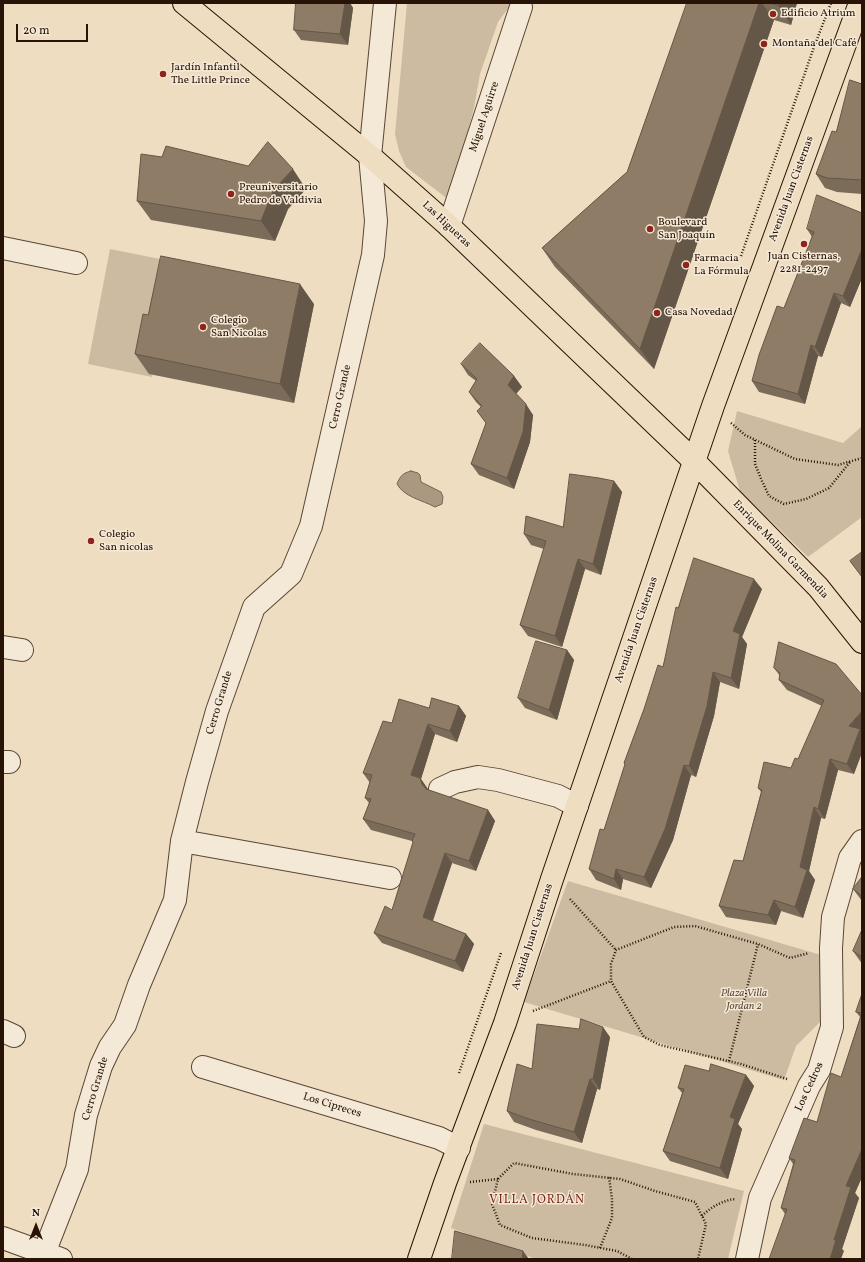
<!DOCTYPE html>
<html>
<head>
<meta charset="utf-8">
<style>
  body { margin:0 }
  #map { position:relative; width:865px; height:1262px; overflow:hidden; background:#eeddc1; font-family:Vollkorn,serif }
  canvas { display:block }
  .frame { position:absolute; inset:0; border:4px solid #281306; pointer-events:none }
  .north { position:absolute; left:16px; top:1206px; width:40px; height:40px; -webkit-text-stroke:3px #f4e9d7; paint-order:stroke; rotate:0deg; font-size:11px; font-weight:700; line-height:16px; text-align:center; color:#281306 }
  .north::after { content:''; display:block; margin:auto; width:14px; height:18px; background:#281306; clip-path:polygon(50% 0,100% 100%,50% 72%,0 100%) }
  .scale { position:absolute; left:16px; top:24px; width:72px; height:18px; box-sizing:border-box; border:2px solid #281306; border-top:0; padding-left:5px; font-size:12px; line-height:14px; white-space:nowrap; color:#281306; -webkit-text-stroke:3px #f4e9d7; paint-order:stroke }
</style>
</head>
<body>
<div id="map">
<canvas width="865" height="1262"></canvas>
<div class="frame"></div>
<div class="north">N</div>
<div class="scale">20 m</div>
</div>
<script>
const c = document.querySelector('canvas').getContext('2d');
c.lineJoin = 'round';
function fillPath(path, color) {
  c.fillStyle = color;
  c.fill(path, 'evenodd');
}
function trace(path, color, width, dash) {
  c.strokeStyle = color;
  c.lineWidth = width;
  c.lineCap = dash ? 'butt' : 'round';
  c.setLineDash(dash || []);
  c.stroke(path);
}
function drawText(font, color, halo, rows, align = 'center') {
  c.font = font + ' Vollkorn,serif';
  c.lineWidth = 3;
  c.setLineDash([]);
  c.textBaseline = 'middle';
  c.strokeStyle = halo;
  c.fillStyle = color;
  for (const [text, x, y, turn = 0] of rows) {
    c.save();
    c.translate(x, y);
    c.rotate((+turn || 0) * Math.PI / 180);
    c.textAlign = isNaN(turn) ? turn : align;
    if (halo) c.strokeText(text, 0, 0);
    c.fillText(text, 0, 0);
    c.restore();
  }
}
fillPath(new Path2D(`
  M407,3h105l-14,19 -18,52 -6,34 -25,92 -43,-33 -7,-16 -4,-17z
  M110,249l65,13 -23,115 -64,-13z
  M737,411l106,32 19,-17v91l-54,40 -68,-66 -12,-40z
  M568,881l260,76 1,56 -33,33 -12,34 -260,-78z
  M484,1124l260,67 -16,68h-192l-85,-31z`), '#ccbba1');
const water = new Path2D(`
  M411,471l7,2 2,2 1,7 20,10 2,5 -1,7 -7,3c-13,-7 -31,-10 -38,-23 3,-8 6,-11 14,-13z`);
fillPath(water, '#ab9881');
trace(water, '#776350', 1);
const minor = new Path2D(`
  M449,226l72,-219
  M3,248l73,15
  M3,647l19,3
  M3,762h6
  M440,789l15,-7 23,-5 20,3 60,16 19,10
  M182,841l208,37
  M3,1031l11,5
  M203,1067l236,71 20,10
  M3,1238l58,21
  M44,1253l33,-84 9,-54 15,-49 9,-19 15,-22 14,-40 36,-85 7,-59 15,-59 20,-71 37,-104 37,-33 20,-48 62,-271 3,-34 -6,-65 15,-153
  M747,1259l13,-61 49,-112 10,-16 13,-43 -1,-79 2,-31 17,-59 12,-17`);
const major = new Path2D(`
  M184,3l186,153 79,70 246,236 123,125 44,55
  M419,1259l26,-76 60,-160 47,-144 161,-473 147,-403`);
trace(minor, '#5a4635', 24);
trace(major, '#281306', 24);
trace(new Path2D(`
  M741,256l73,-209 17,-44
  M731,423l14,12 50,24 43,6 24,-7
  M755,440v24l7,17 7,15 15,8 22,-5 23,-11 21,-26
  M570,899l46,51
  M533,1011l78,-30
  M729,1061l29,-117
  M459,1073l42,-120
  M787,1079l-46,-15 -81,-19 -16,-8 -33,-56v-17l5,-14 58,-23 21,-1 63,18 32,14 19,-5
  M470,1182l28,-3
  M702,1216c9,-9 21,-16 34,-17
  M600,1248l12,-30v-19l-3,-22
  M632,1259l-15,-8 -32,-6 -53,-7 -32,-13 -8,-21 6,-25 16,-16 59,11 47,5 35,12 40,11 11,22 -8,35`), '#281306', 2.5, [1, 2]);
trace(minor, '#f4e9d7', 22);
trace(major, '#eeddc1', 22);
fillPath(new Path2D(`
  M296,3h54l3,5 -5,37 -47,-5 -7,-10z
  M687,3h110l-6,22 -17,-5 -120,349 -99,-102 -13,-19 85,-76z
  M862,84v110l-25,-2 -12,-4 -9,-14 20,-42z
  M306,189l-18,20 -13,32 -124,-21 -14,-19z
  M862,213v65l-12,29 -9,-4 -19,54 -4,-1 -13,48 -46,-12 -7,-11 32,-73 28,-71 -5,-8z
  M314,304l-20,99 -145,-29 -14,-20 13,-39z
  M461,364l53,12 8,11 -6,7 17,21 -3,27 -16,47 -35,-14 -8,-11 15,-41 -5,-16 -5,-5 -7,-10 7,-11 -8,-6z
  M614,481l8,11 -21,83 -16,-6 -23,78 -34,-11 -8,-11 24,-76 -13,-4 -7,-11 39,-7z
  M762,589l-20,48 5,7 -8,45 -19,-7 -6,34 -18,61 -5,-2 -18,65 -22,48 -28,-9 -2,11 -25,-10 -7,-11 15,-39 21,-66 -1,-1 20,-54 19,-42 15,-59z
  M779,642l82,89 -7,43 -16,-4 -13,49 -4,-1 -12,53 6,9 -12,38 -22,-7 -5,14 -50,-8 -7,-11 24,-45 18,-69 -3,-4 33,-20 7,-9 24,-53 -35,-16 -8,-10 1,-4 -6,-8z
  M567,650l7,10 -17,60 -32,-12 -7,-10z
  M459,706l7,10 -9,26 -22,-8 -14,45 7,11 60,20 7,11 -19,50 -24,-8 -19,58 33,13 8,10 -11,28 -81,-29 -8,-10 18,-23 21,-67 -1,-2 -41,-11 -8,-11 6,-16 -4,-5 5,-15 -7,-10 29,-50 37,-15z
  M862,877v24l-9,-12z
  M862,930v33l-2,-2 -7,-10z
  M862,994v183l-7,16 4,5 -17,51 2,2 -59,-37 -4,-6 12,-44 -4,-6 28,-36 24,-45 19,-60 -4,-5z
  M610,1037l-10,53 -3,-1 -15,54 -46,-13 -22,-8 -7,-11 25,-42z
  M709,1071l37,4 8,11 -16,38 4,5 -14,50 -58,-18 -7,-10 19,-58 -4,-5z`), '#7b6b59');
fillPath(new Path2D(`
  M345,3h5l3,5 -5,37 -8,-11z
  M759,3h3l12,17 -120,349 -14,-20z
  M778,3h19l-6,22 -13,-20z
  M293,169l13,20 -18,20 -13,32 -14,-20 13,-32z
  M862,249v29l-12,29 -7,-11z
  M300,284l14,20 -20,99 -14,-19z
  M834,293l7,10 -19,54 -7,-10z
  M811,345l7,11 -13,48 -7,-10z
  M514,376l8,11 -7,8 -7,-10z
  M526,404l7,11 -3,27 -16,47 -7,-11z
  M614,481l8,11 -21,83 -8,-11z
  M578,559l7,10 -23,78 -7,-11z
  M754,579l8,10 -20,48 5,7 -8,45 -8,-11 2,-47z
  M567,650l7,10 -17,60 -8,-10z
  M713,672l7,10 -6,34 -18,61 -7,-11z
  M459,706l7,10 -9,26 -7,-11z
  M862,711v19l-1,1 1,1v21l-8,21 -7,-10 2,-38z
  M428,724l7,10 -14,45 7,10 1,6 -18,-20z
  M830,759l8,11 -13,49 -7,-10z
  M684,765l7,10 -18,65 -22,48 -7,-11z
  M814,807l7,11 -12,53 6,9 -12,38 -8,-11 5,-40z
  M488,810l7,11 -19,50 -7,-10z
  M445,853l7,10 -22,65 -7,-11z
  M616,869l7,10 -2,11 -7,-11z
  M774,900l7,11 -5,14 -8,-10z
  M466,934l8,10 -11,28 -8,-11z
  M603,1027l7,10 -10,53 -7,-11z
  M746,1075l8,11 -16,38 4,5 -14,50 -8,-11 10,-51z
  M590,1079l7,10 -15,54 -8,-11z
  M862,1149v28l-7,16 4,5 -17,51 2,2 -3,8h-11l16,-73z
  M523,1251l6,8h-7z`), '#645748');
const building = new Path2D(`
  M296,3h49l-5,31 -46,-4z
  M687,3h72l-119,346 -98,-101 85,-76z
  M770,3h8v2z
  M850,80l12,4v96l-35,-2 -11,-4 16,-43 4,1z
  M268,142l25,27 -19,20 -13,32 -124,-20 4,-47 21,3 4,-11 82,20z
  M817,195l45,18v36l-19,47 -9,-3 -19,54 -4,-2 -13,49 -46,-13 7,-26 18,-49 7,2 30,-76 -7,-3z
  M161,256l139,28 -20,100 -145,-30 8,-40 5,1z
  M480,343l34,33 -6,9 18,19 -3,28 -16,46 -36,-14 15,-41 -9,-12 5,-5 -13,-14 8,-13 -16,-15z
  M570,474l29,4 15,3 -21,83 -15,-5 -23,77 -35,-11 26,-84 -22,-7 2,-18 37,11z
  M862,552v25l-12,-16z
  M694,558l60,21 -21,52 7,3 -9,44 -18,-6 -6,34 -18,60 -5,-1 -19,64 -21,48 -28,-8 -2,10 -25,-10 11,-40 4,1 21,-66 -1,-1 20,-54 14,-44 5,2 13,-60 2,1z
  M536,641l31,9 -18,60 -31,-12z
  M779,642l57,22 26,31v16l-13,15 11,3 -13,35 -17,-5 -12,50 -4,-2 -14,60 7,3 -12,37 -21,-7 -6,15 -49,-9 15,-46 9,1 19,-71 -4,-2 6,-26 27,6 4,-10 3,1 26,-59 -45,-20 1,-7 -6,-5z
  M432,698l27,8 -9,25 -22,-7 -17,51 9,3 2,6 4,5 62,21 -19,51 -24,-8 -22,64 43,17 -11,27 -81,-28 11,-27 7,4 21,-68 -1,-1 3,-7 -52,-15 8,-20 -6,-1 7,-23 -9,-2 20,-52 9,2 7,-24 30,9z
  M862,877v19l-9,-7z
  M862,930v27l-9,-6z
  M862,994v155l-16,37 5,1 -17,53h2l-6,19h-61l18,-50 -6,-1 14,-48 -6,-2 15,-40 13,4 14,-49 10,4 21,-64 -6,-1z
  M581,1019l22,8 -10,52h-3l-16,53 -45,-13 -22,-8 10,-47 15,5 5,-45 42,5z
  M711,1064l35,11 -16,42 5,2 -15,49 -57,-17 21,-62 -6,-1 7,-23 24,6z
  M455,1231l68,20 -1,8h-70z`);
fillPath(building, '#8f7c67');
trace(building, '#645748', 1);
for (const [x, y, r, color] of [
  [773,14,4,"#8f2418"],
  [764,44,4,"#8f2418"],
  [163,74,4,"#8f2418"],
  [231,194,4,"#8f2418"],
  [650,229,4,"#8f2418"],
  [804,244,4,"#8f2418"],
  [686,265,4,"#8f2418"],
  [657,313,4,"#8f2418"],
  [203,327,4,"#8f2418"],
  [91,541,4,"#8f2418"]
]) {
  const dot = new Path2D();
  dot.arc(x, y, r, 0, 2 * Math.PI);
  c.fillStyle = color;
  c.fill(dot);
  trace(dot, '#f4e9d7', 1.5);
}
drawText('11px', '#281306', '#f4e9d7', [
  ["Edificio Atrium",781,14],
  ["Montaña del Café",772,44],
  ["Jardín Infantil",171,68],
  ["The Little Prince",171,81],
  ["Preuniversitario",239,188],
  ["Pedro de Valdivia",239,201],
  ["Boulevard",658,223],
  ["San Joaquín",658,236],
  ["Juan Cisternas,",804,257,"center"],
  ["2281-2497",804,270,"center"],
  ["Farmacia",694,259],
  ["La Fórmula",694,272],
  ["Casa Novedad",665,313],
  ["Colegio",211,321],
  ["San Nicolas",211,334],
  ["Colegio",99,535],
  ["San nicolas",99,548]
], 'left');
drawText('11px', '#281306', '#f4e9d7', [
  ["Miguel Aguirre",485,117,-72],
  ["Avenida Juan Cisternas",792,189,-70],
  ["Las Higueras",446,225,43],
  ["Cerro Grande",341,397,-77],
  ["Enrique Molina Garmendia",780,550,46],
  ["Avenida Juan Cisternas",637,630,-71],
  ["Cerro Grande",220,703,-73],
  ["Avenida Juan Cisternas",533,937,-72],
  ["Los Cedros",810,1087,-65],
  ["Cerro Grande",96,1089,-73],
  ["Los Cipreces",332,1106,17]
]);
drawText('italic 11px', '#614e3c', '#f4e9d7', [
  ["Plaza Villa",744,994],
  ["Jordan 2",744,1007]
]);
c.letterSpacing = '1px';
drawText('12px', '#7a1f14', '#f4e9d7', [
  ["VILLA JORDÁN",537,1201]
]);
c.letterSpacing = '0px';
</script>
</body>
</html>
